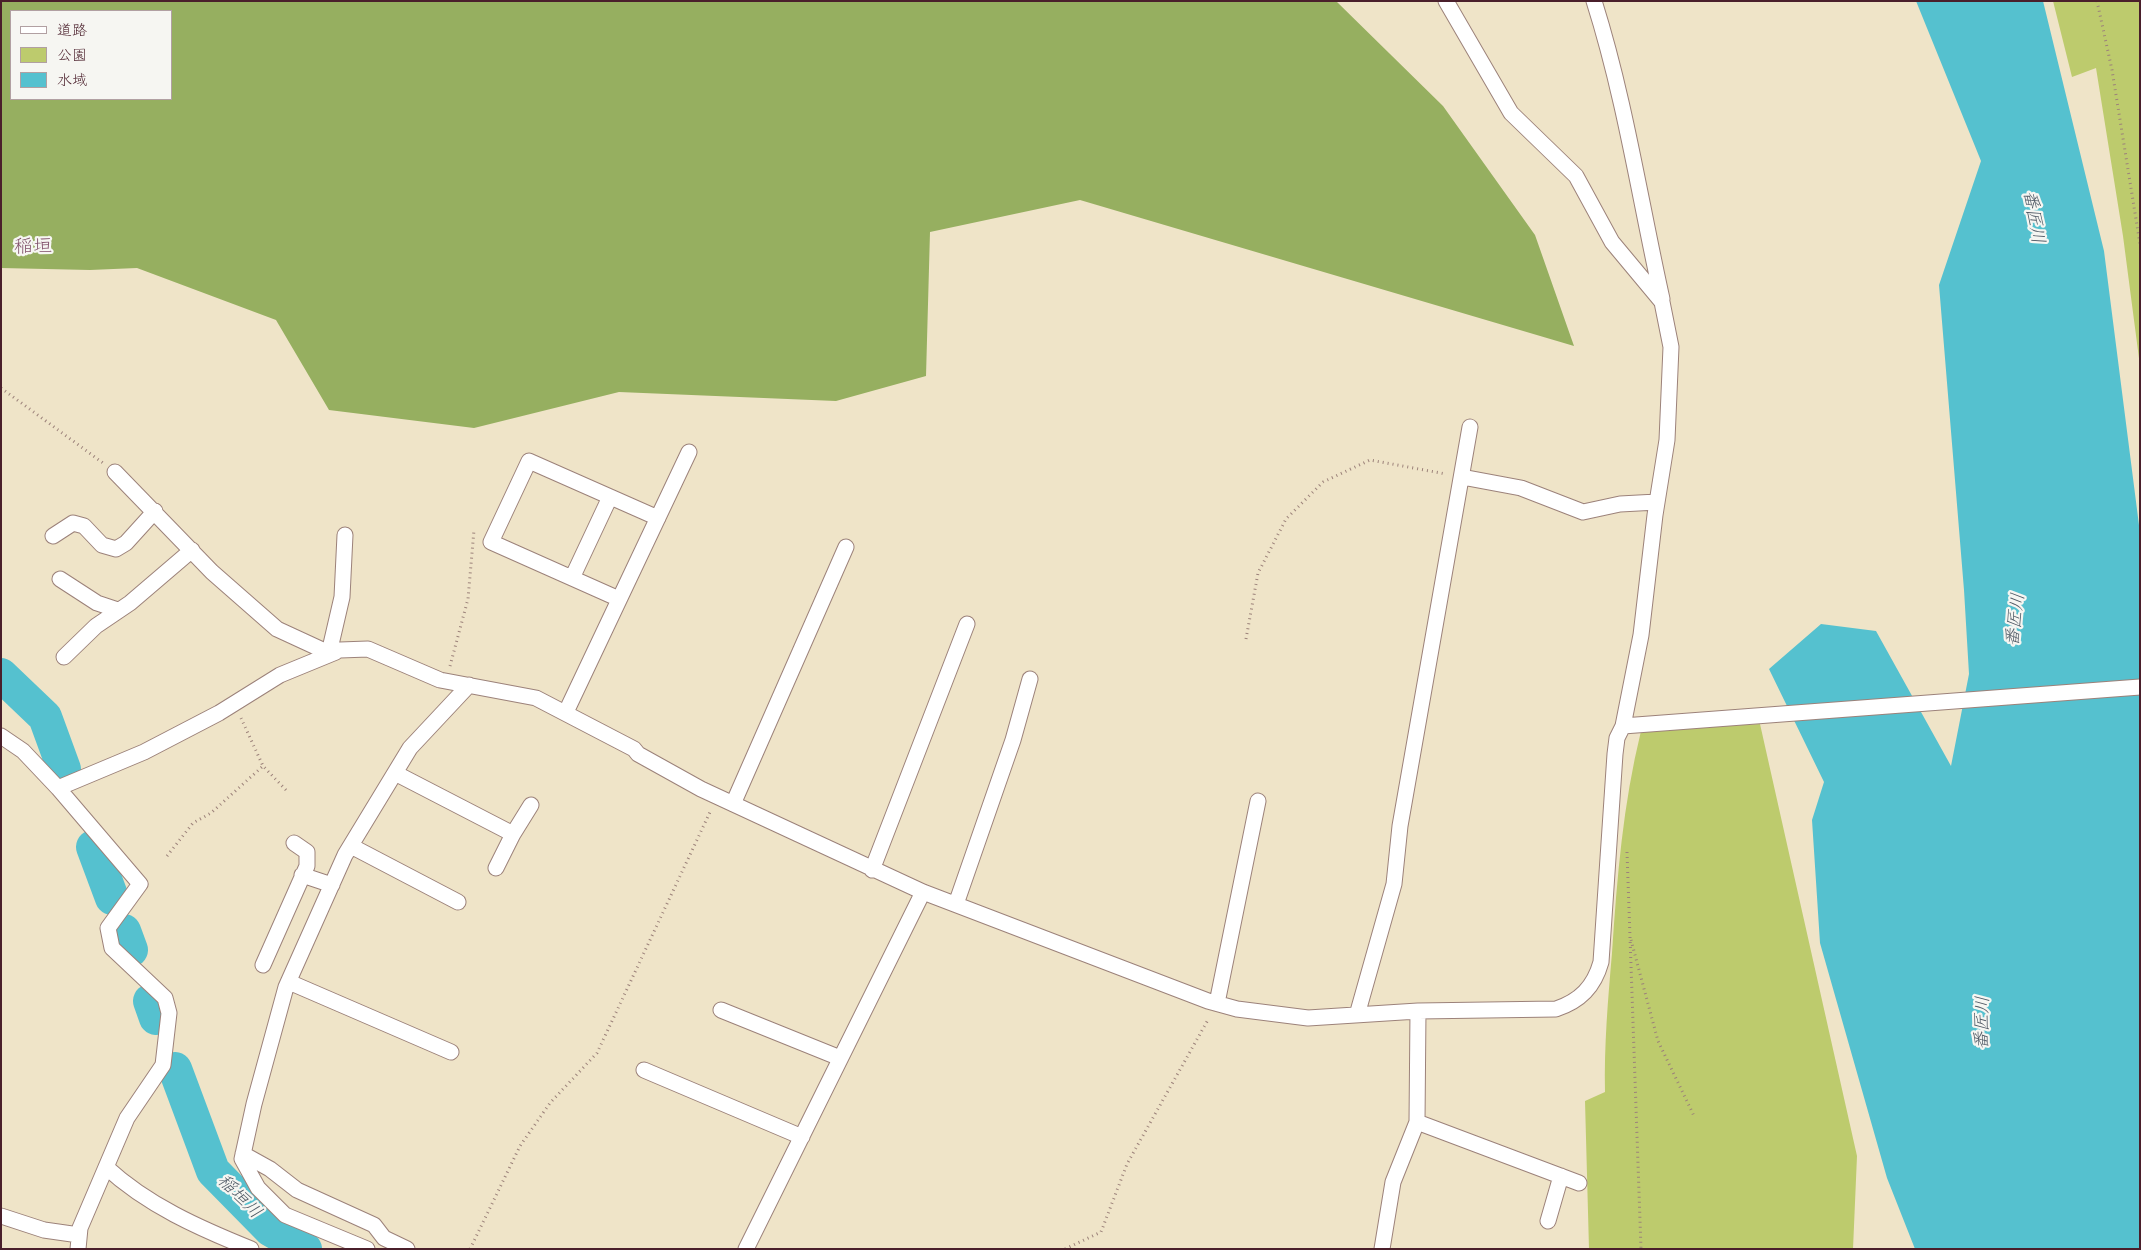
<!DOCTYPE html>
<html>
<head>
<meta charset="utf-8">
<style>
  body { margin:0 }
  #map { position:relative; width:2141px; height:1250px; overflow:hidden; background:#efe4c8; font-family:Sriracha,"Klee One",sans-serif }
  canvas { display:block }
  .frame { position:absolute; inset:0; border:2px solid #4a1f2b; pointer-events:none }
  .legend { position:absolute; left:10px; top:10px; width:162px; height:90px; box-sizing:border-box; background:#f6f6f2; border:1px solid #b1a0a2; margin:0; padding:6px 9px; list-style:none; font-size:15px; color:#4a1f2b }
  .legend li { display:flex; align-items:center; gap:10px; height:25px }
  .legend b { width:25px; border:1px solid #b1a0a2 }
</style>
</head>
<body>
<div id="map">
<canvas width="2141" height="1250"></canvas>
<div class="frame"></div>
<ul class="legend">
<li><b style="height:6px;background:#fff"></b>道路</li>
<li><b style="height:14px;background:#bdcb6d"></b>公園</li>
<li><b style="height:14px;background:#55c1cf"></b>水域</li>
</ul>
</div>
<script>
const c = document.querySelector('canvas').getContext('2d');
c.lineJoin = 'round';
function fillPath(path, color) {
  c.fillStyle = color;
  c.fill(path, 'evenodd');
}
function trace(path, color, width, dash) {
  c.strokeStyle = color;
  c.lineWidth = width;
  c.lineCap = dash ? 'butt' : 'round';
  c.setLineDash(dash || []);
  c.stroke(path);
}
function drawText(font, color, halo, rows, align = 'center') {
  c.font = font + ' Sriracha,"Klee One",sans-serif';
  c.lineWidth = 4.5;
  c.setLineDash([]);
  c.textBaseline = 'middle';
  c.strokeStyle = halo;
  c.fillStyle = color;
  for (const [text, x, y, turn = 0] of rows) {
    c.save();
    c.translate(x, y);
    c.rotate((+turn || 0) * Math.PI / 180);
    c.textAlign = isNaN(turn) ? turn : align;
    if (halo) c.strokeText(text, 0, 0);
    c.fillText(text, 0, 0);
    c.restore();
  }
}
fillPath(new Path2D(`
  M2053,1h87v365l-17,-130 -27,-168 -24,9z
  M1760,724l97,432 -4,93h-264l-4,-148 20,-9c-1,-46 3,-93 7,-139 5,-75 11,-149 29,-222z`), '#bdcb6d');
fillPath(new Path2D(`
  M1,1h1335l107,105 92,129 39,111 -494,-146 -150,32 -4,144 -90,25 -217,-9 -145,36 -145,-18 -53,-90 -139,-52 -47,2 -89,-2zM11,11h160v88h-160z`), '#96af60');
fillPath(new Path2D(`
  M1916,1h127l61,250 36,282v716h-225l-28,-71 -67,-235 -8,-123 12,-38 -55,-113 52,-45 55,7 75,135 18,-92 -5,-84 -25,-305 42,-124z`), '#55c1cf');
trace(new Path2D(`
  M1,675l44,42 19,52
  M93,847l19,51
  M124,931l7,19
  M150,1001l6,17
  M175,1069l38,102 58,59 34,19`), '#55c1cf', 34);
const street = new Path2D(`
  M1446,1l65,112 65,63 36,66 50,60 9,45 -4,93 -12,75 -14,120 -18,91
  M1594,1c31,98 46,199 68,298
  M115,472l97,100 65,57 52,24 11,-3 28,-1 72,31 96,18 98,51 4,5 63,35 222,103 285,109 29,8 71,9 110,-7 138,-2c24,-8 38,-22 45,-47l14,-208 2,-16 6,-12 517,-39
  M1462,477l59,11 62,24 37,-8 37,-2
  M53,536l20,-13 11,3 18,19 14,4 10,-6 29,-32
  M572,578l38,-81
  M60,579l37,24 21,7
  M619,599l-128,-57 38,-81 129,57
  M329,653l13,-56 3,-62
  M64,657l32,-31 34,-23 62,-53
  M566,712l123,-260
  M1,736l22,15 35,37
  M395,773l118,61
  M733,804l113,-257
  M351,846l107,56
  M496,868l17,-34 18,-29
  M872,870l95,-246
  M302,875l30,10
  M956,904l57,-164 17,-61
  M263,965l44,-99v-14l-13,-9
  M289,982l162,70
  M1217,1003l41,-202
  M721,1010l119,48
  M1357,1015l37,-131 6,-58 70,-399
  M644,1070l158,67
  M1417,1122l162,61
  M243,1154l27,15 27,21 77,35 10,13 23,11
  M106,1167c41,38 93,61 145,82
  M1,1216l43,14 35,5
  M1548,1221l13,-45
  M78,1249l2,-21 47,-110 36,-53 6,-52 -4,-15 -53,-50 -4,-20 32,-44 -82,-96 86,-36 75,-39 61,-38 56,-23
  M367,1249l-82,-34 -27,-27 -16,-29 12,-55 32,-117 59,-132 65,-107 59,-63
  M746,1249l177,-357
  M1382,1249l11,-67 24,-60 1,-111`);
trace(street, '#9c827a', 17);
trace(new Path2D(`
  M2097,1l15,69 28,174
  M1,388l102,75
  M1246,639l12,-66 28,-54 37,-37 47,-22 76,14
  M450,666l18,-67 6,-69
  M241,718l22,48 23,24
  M1627,852l14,397
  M167,856l26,-33 18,-10 52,-47
  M1631,940l27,101 36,75
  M470,1249l50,-103 30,-43 47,-50 114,-243
  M1065,1249l36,-17 26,-68 82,-146`), '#9c827a', 3, [1, 4]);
trace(street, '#fff', 15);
drawText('italic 18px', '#4e5864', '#f6f6f2', [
  ["番匠川",2033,217,80],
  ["番匠川",2016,620,-83],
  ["番匠川",1983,1023,-89],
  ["稲垣川",239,1197,45]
]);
drawText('19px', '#81516b', '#f6f6f2', [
  ["稲垣",33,247]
]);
</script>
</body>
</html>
